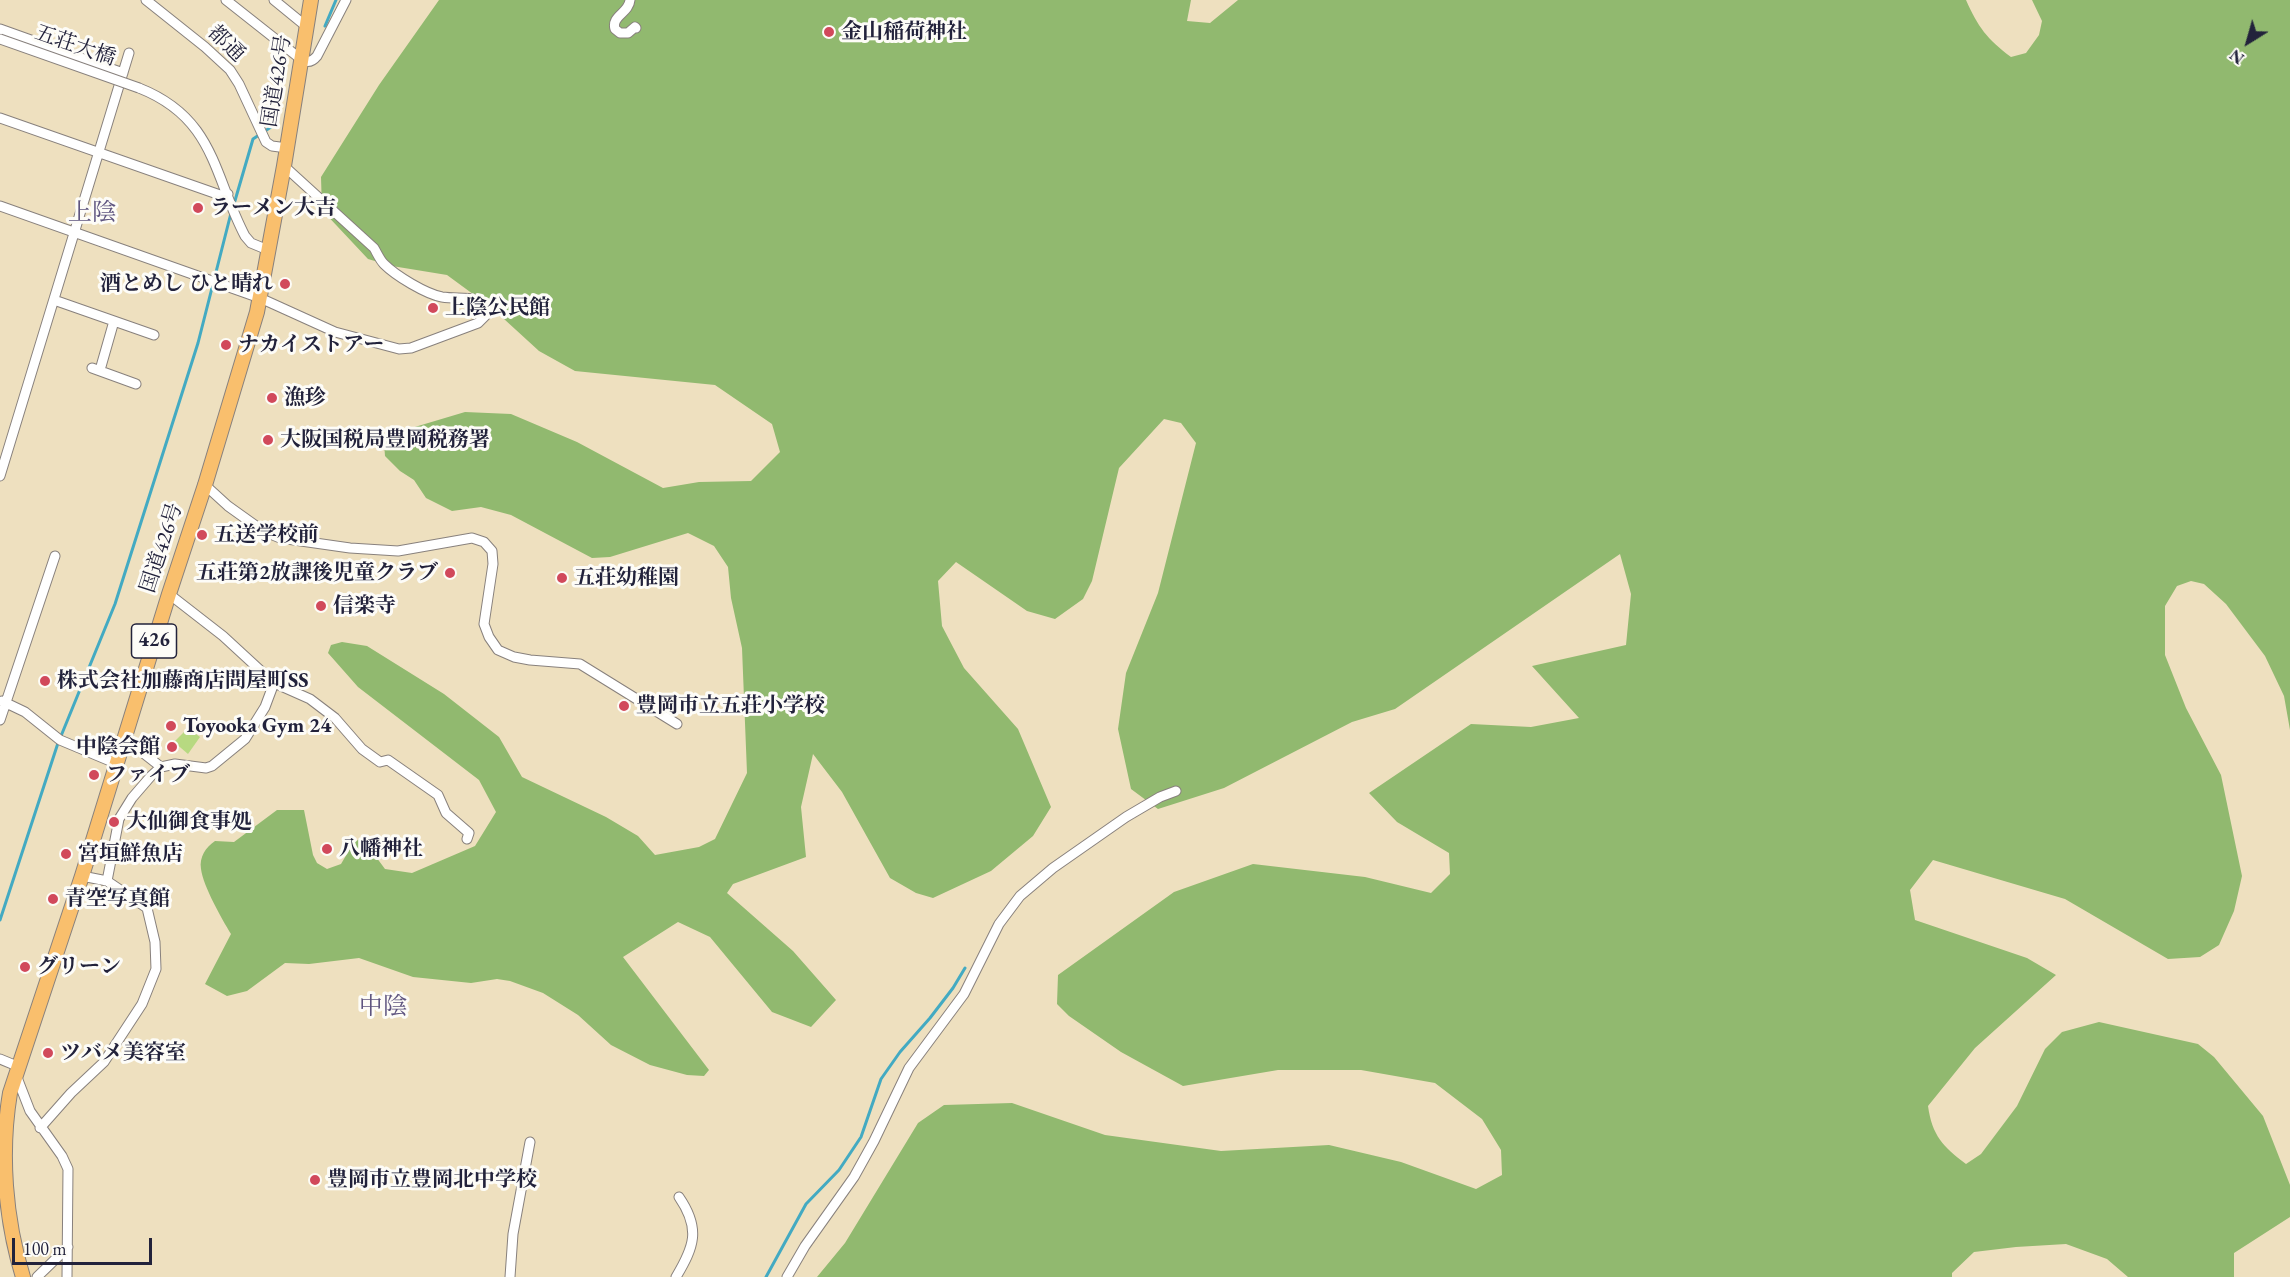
<!DOCTYPE html>
<html>
<head>
<meta charset="utf-8">
<style>
  body { margin:0 }
  #map { position:relative; width:2290px; height:1277px; overflow:hidden; background:#eee0bf; font-family:"EB Garamond",serif }
  canvas { display:block }
  .north { position:absolute; left:2218px; top:12px; width:60px; height:60px; -webkit-text-stroke:4px #fdfcf7; paint-order:stroke; rotate:217deg; font-size:16px; font-weight:700; line-height:24px; text-align:center; color:#22223b }
  .north::after { content:''; display:block; margin:auto; width:21px; height:27px; background:#22223b; clip-path:polygon(50% 0,100% 100%,50% 72%,0 100%) }
  .scale { position:absolute; left:12px; top:1238px; width:140px; height:27px; box-sizing:border-box; border:3px solid #22223b; border-top:0; padding-left:8px; font-size:18px; line-height:21px; white-space:nowrap; color:#22223b; -webkit-text-stroke:4px #fdfcf7; paint-order:stroke }
</style>
</head>
<body>
<div id="map">
<canvas width="2290" height="1277"></canvas>
<div class="north">N</div>
<div class="scale">100 m</div>
</div>
<script>
const c = document.querySelector('canvas').getContext('2d');
c.lineJoin = 'round';
function fillPath(path, color) {
  c.fillStyle = color;
  c.fill(path, 'evenodd');
}
function trace(path, color, width, dash) {
  c.strokeStyle = color;
  c.lineWidth = width;
  c.lineCap = dash ? 'butt' : 'round';
  c.setLineDash(dash || []);
  c.stroke(path);
}
function drawText(font, color, halo, rows, align = 'center') {
  c.font = font + ' "EB Garamond","Noto Serif JP",serif';
  c.lineWidth = 6;
  c.setLineDash([]);
  c.textBaseline = 'middle';
  c.strokeStyle = halo;
  c.fillStyle = color;
  for (const [text, x, y, turn = 0] of rows) {
    c.save();
    c.translate(x, y);
    c.rotate((+turn || 0) * Math.PI / 180);
    c.textAlign = isNaN(turn) ? turn : align;
    if (halo) c.strokeText(text, 0, 0);
    c.fillText(text, 0, 0);
    c.restore();
  }
}
fillPath(new Path2D(`
  M188,728l12,9 -12,17 -14,-12z`), '#b7d981');
fillPath(new Path2D(`
  M439,0h752l-4,21 23,2 28,-23h728c12,27 21,39 45,57l15,-4 13,-18 3,-14 -10,-21h258v730l-6,-34 -19,-40 -39,-52 -22,-20 -13,-3 -14,5 -12,20v49l21,53 35,67 21,101 -8,35 -15,34 -19,12 -32,2 -103,-60 -132,-39 -23,30 5,30 112,38 29,17 -81,73 -47,58c4,29 15,41 38,58l15,-10 36,-48 28,-57 17,-17 37,-10 99,22 16,13 49,59 27,69v32l-56,36v24h-106l-21,-18 -41,-15 -50,3 -42,5 -22,21v4h-1135l28,-34 73,-120 26,-18 68,-2 93,32 116,16 108,-6 72,17 75,27 26,-14 -1,-25 -19,-31 -47,-36 -74,-13h-83l-95,16 -62,-34 -52,-36 -12,-12 1,-29 116,-83 79,-28 112,13 66,16 19,-19 -1,-21 -52,-31 -28,-29 102,-69 60,3 48,-9 -47,-52 94,-21 5,-51 -11,-40 -225,155 -43,13 -128,66 -66,21 -27,-20 -13,-60 8,-56 32,-80 38,-150 -15,-20 -17,-4 -45,49 -27,113 -9,18 -28,20 -28,-8 -71,-49 -18,19 4,45 22,42 54,61 33,78 -18,29 -42,35 -58,27 -17,-5 -26,-15 -48,-86 -29,-38 -12,53 5,50 -73,27 -6,9 66,58 43,49 -25,27 -39,-15 -62,-75 -32,-15 -55,35 86,113 -5,6 -17,-1 -37,-10 -39,-20 -33,-30 -35,-22 -33,-12 -13,-2 -26,4 -58,-6 -54,-19 -50,6 -24,-1 -38,28 -20,5 -22,-12 26,-50c-9,-15 -28,-48 -30,-65 -2,-12 5,-22 14,-28l19,1 43,-32h27l9,45 4,8 10,6 14,-5 13,-22 8,-4 23,31 27,4 63,-27 21,-34 -17,-32 -121,-93 -30,-34 3,-8 11,-3 25,4 77,48 55,43 23,40 84,40 32,19 17,19 44,-8 16,-8 32,-66 -5,-125 -11,-50 -3,-31 -14,-21 -26,-13 -78,24 -18,1 -81,-43 -30,-8 -29,4 -26,-13 -12,-18 -14,-9 -15,-15 -1,-13 14,-11 67,-20 46,2 66,28 86,46 36,-6 52,-1 29,-29 -8,-28 -57,-39 -140,-14 -36,-20 -47,-43 -45,-33 -55,-9 -24,-7 -46,-49 -1,-33 58,-92z`), '#91b96f');
trace(new Path2D(`
  M325,26l11,-26
  M234,204l19,-65 18,-12 5,-10
  M61,736l54,-132 83,-261 33,-130
  M0,920l58,-177
  M766,1277l40,-73 33,-34 22,-33 20,-58 19,-27 30,-34 23,-30 12,-20`), '#43aac2', 3);
const minor = new Path2D(`
  M146,0l59,47 25,23 9,14 27,58 6,4 15,2
  M226,0l76,60c6,3 11,1 15,-4l29,-56
  M274,0l33,27
  M630,0c-1,13 -19,16 -15,29l5,4h8l7,-6 1,1
  M0,29l123,44
  M139,88c76,30 74,87 106,148l6,7 17,7
  M0,118l220,77 8,-1
  M0,206l260,92 75,34 64,17 12,-1 67,-25 13,-13c-14,-17 -30,-10 -49,-13 -16,-3 -46,-21 -58,-33 -4,-4 -7,-11 -10,-16l-90,-82
  M54,300l100,35
  M92,368l44,16
  M100,370l14,-49
  M0,476l129,-423
  M205,485l23,21 35,25 17,7 70,10 48,3 74,-13 12,4 8,9 1,13 -9,60 5,13 9,13 16,7 16,3 50,4 97,60
  M169,594l54,42 51,47 36,16 25,19 27,31 18,13 8,-2 50,35 8,18 23,20 -2,6
  M2,701l23,11 35,28 55,23
  M0,720l55,-164
  M124,738l37,29
  M82,876l25,5
  M0,1059l17,7
  M16,1075l14,36 32,45 6,13 -1,108
  M40,1128l31,-35 33,-31 38,-58 14,-35 -1,-27 -8,-34 -40,-27 12,-62 13,-21 19,-22 10,-9 14,-3 31,4 6,-2 33,-27 20,-32 9,-24
  M37,1277l31,-30
  M510,1277l3,-43 17,-92
  M676,1277c18,-30 25,-48 3,-80
  M787,1277l18,-31 49,-69 20,-36 35,-73 55,-74 35,-70 21,-28 33,-28 73,-51 34,-20 16,-6`);
const highway = new Path2D(`
  M23,1277c-18,-58 -23,-124 -13,-184l72,-217 87,-282 36,-109 52,-173 27,-146 27,-166`);
trace(minor, '#88817d', 11);
trace(highway, '#88817d', 16);
trace(minor, '#fff', 9);
trace(highway, '#f9bf6d', 14);
const minorBridge = new Path2D(`
  M0,39l139,49`);
trace(minorBridge, '#88817d', 11, []);
trace(minorBridge, '#fff', 9);
for (const [x, y, r, color] of [
  [829,32,6,"#d1495b"],
  [198,208,6,"#d1495b"],
  [285,284,6,"#d1495b"],
  [433,308,6,"#d1495b"],
  [226,345,6,"#d1495b"],
  [272,398,6,"#d1495b"],
  [268,440,6,"#d1495b"],
  [202,535,6,"#d1495b"],
  [450,573,6,"#d1495b"],
  [562,578,6,"#d1495b"],
  [321,606,6,"#d1495b"],
  [45,681,6,"#d1495b"],
  [624,706,6,"#d1495b"],
  [171,726,6,"#d1495b"],
  [172,747,6,"#d1495b"],
  [94,775,6,"#d1495b"],
  [114,822,6,"#d1495b"],
  [327,849,6,"#d1495b"],
  [66,854,6,"#d1495b"],
  [53,899,6,"#d1495b"],
  [25,967,6,"#d1495b"],
  [48,1053,6,"#d1495b"],
  [315,1180,6,"#d1495b"]
]) {
  const dot = new Path2D();
  dot.arc(x, y, r, 0, 2 * Math.PI);
  c.fillStyle = color;
  c.fill(dot);
  trace(dot, '#fdfcf7', 2);
}
for (const [x, y, w] of [
  [154,641,45]
]) {
  const box = new Path2D();
  box.roundRect(x - w / 2, y - 17, w, 34, 4.5);
  c.fillStyle = '#fdfcf7';
  c.fill(box);
  trace(box, '#22223b', 1.5);
}
drawText('bold 20px', '#22223b', null, [
  ["426",154,641]
]);
drawText('bold 21px', '#22223b', '#fdfcf7', [
  ["金山稲荷神社",841,32],
  ["ラーメン大吉",210,208],
  ["酒とめし ひと晴れ",273,284,"right"],
  ["上陰公民館",445,308],
  ["ナカイストアー",238,345],
  ["漁珍",284,398],
  ["大阪国税局豊岡税務署",280,440],
  ["五送学校前",214,535],
  ["五荘第2放課後児童クラブ",438,573,"right"],
  ["五荘幼稚園",574,578],
  ["信楽寺",333,606],
  ["株式会社加藤商店問屋町SS",57,681],
  ["豊岡市立五荘小学校",636,706],
  ["Toyooka Gym 24",183,726],
  ["中陰会館",160,747,"right"],
  ["ファイブ",106,775],
  ["大仙御食事処",126,822],
  ["八幡神社",339,849],
  ["宮垣鮮魚店",78,854],
  ["青空写真館",65,899],
  ["グリーン",37,967],
  ["ツバメ美容室",60,1053],
  ["豊岡市立豊岡北中学校",327,1180]
], 'left');
drawText('21px', '#22223b', '#fdfcf7', [
  ["都通",226,44,44],
  ["五荘大橋",75,46,19],
  ["国道426号",277,81,-81],
  ["国道426号",162,548,-72]
]);
drawText('24px', '#5e547f', '#fdfcf7', [
  ["上陰",92,213],
  ["中陰",383,1007]
]);
</script>
</body>
</html>
